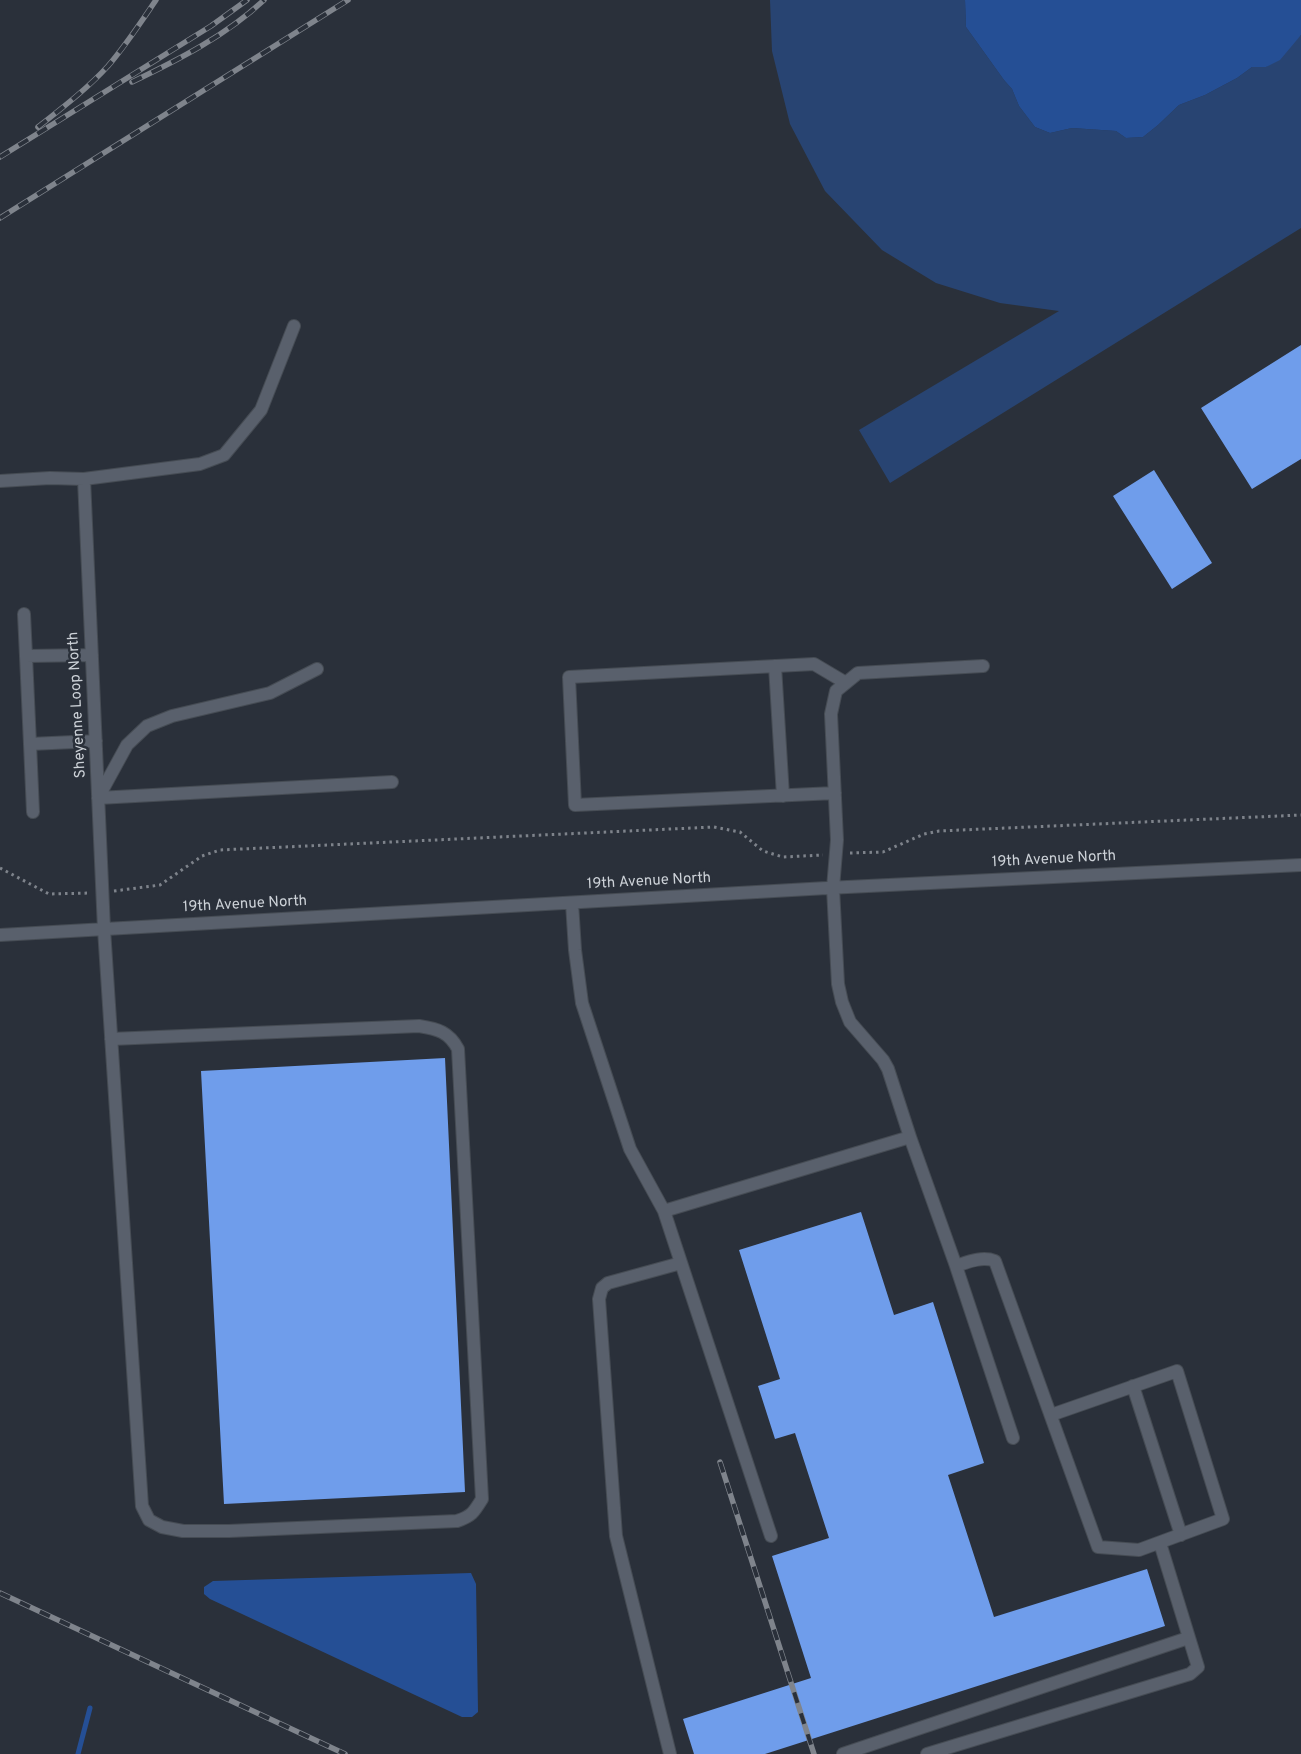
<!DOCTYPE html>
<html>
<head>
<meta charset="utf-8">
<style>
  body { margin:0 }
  canvas { display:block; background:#2a303a }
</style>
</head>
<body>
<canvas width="1301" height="1754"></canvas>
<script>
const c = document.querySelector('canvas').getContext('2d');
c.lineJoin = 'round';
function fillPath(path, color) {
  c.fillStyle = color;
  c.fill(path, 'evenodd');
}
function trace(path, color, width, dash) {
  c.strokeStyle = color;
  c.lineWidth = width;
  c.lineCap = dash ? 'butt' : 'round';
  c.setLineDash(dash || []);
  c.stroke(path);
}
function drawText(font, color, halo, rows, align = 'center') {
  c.font = font + ' Overpass,sans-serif';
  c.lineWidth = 5;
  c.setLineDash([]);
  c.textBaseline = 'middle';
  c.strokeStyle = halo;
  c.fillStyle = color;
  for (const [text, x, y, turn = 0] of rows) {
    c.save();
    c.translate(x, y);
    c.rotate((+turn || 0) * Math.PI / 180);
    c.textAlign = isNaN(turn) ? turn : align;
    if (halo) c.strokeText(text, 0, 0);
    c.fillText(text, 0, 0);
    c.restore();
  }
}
fillPath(new Path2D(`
  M770,0h195l1,27 38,53 8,9 7,17 16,21 15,6 22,-5 44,3 10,7 17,-1 15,-12 21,-20 26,-10 32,-17 15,-11h14l35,-32v193l-411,255 -31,-53 200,-119 -59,-8 -64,-20 -54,-33 -57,-59 -35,-67 -18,-73z`), '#284472');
fillPath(new Path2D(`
  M965,0h336v35l-21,25 -14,7h-14l-15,11 -32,17 -26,10 -21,20 -15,12 -17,1 -10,-7 -44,-3 -22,5 -15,-6 -16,-21 -7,-17 -8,-9 -38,-53z
  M471,1573l5,11 2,128 -6,5h-10l-252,-118 -6,-5v-7l9,-6z`), '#254f95');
trace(new Path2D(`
  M78,1754l12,-46`), '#254f95', 5);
fillPath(new Path2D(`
  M1301,345v114l-49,30 -51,-81z
  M1154,470l58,93 -40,26 -59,-93z
  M445,1058l20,434 -241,12 -23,-433z
  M861,1212l33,103 39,-13 51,161 -36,12 46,142 153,-48 18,57 -400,128h-71l-11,-35 128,-41 -39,-122 57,-18 -34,-105 -20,6 -17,-53 22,-7 -41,-129z`), '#6f9deb');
const minor = new Path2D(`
  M84,479l20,450 38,577 7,14 13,7 21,4h46l228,-10c15,-5 17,-9 25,-22l-24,-450c-9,-17 -20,-20 -39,-23l-308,13
  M0,481l50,-3 34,1 116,-15 24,-9 37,-45 33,-84
  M24,614l2,42
  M92,655l-66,1 4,88 66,-3
  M775,666l8,130
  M30,744l3,68
  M835,793l-260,12 -6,-128 245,-13 32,19
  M98,798l294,-16
  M98,798l29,-53 20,-19 25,-10 98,-23 47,-24
  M572,903l3,47 7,53 48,146 34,62 246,-74 -22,-68 -5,-9 -33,-38 -8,-20 -4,-18 -5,-96 4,-48 -6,-126 5,-23 22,-18 125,-7
  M0,935l827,-47 474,-23
  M910,1137l46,129 57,172
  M664,1211l107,325
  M956,1266c12,-4 26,-10 39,-5l103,286 41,3 84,-31 -46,-148 -126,44
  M1133,1386l48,149
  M670,1754l-54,-218 -17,-237 3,-11 6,-5 73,-20
  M843,1754l345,-116
  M927,1754l263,-80 8,-7 -38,-124`);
trace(minor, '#464c54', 14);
trace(new Path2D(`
  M850,853l33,-1 41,-18 15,-3 362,-16
  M0,868l49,26 42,-1
  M114,891l46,-6 42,-29 18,-6 494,-23 26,5 23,19 20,6 40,-2`), '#7e838b', 3, [2.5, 4]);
trace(minor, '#59606c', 12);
const rail = new Path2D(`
  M132,82c46,-22 95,-47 132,-82
  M38,127c24,-19 49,-38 70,-61 18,-21 33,-44 48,-66
  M0,157l211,-131 36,-26
  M0,218l348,-218
  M720,1462l94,292
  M0,1593l345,161`);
trace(rail, '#7f848c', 5.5);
trace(rail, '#2a303a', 4, [11]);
drawText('15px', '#cdd2d8', '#2a303a', [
  ["Sheyenne Loop North",78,705,-93],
  ["19th Avenue North",1054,860,-3],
  ["19th Avenue North",649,882,-3],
  ["19th Avenue North",245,905,-3]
]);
</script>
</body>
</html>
